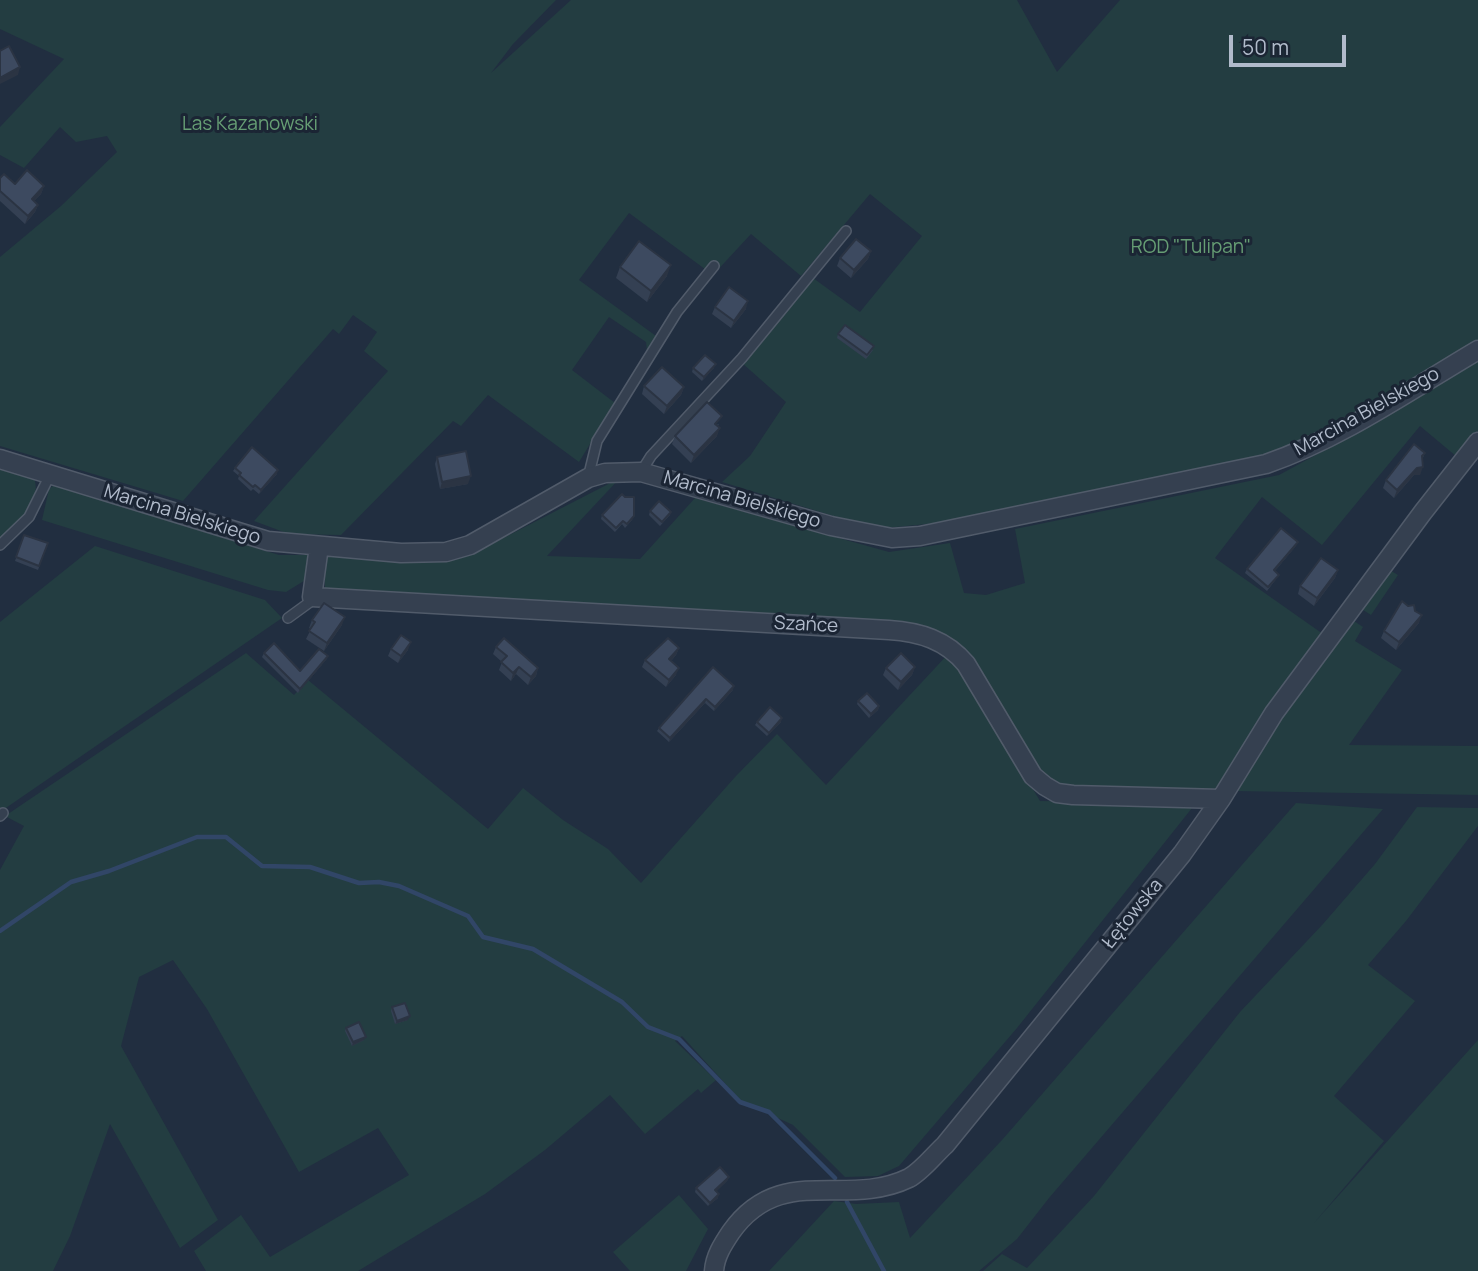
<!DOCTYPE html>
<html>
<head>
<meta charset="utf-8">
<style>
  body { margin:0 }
  #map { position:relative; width:1478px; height:1271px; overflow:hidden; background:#212e40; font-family:Manrope,sans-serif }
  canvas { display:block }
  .scale { position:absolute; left:1229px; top:35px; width:117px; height:32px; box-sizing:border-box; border:4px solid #b1bbcb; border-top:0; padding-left:9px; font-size:21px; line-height:24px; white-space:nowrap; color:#b1bbcb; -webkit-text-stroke:5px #1b2534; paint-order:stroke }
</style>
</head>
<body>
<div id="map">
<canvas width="1478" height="1271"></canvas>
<div class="scale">50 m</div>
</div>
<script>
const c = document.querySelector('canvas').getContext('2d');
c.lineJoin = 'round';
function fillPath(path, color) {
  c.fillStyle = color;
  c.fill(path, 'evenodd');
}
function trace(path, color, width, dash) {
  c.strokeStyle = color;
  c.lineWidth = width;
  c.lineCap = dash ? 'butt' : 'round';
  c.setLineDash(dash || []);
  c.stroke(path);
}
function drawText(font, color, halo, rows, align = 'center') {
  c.font = font + ' Manrope,sans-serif';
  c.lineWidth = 6;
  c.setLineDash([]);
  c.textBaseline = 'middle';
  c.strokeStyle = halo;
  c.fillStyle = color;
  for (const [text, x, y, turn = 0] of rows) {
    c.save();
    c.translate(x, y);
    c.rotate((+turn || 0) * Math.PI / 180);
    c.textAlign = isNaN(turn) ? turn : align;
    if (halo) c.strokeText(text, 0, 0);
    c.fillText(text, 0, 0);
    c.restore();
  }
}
fillPath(new Path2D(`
  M0,0h556l-43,44 -22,29 80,-73h446l40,72 63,-72h358v341l-129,77 -65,31 -49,14 -248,55 -111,11 -154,-47 28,-26 36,-54 -44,-39 71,-85 47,34 62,-76 -52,-42 -69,82 -50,-42 -38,41 -84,-62 -50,67 77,56 -9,15 -1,-9 -37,-25 -37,53 43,33 -36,59 -91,-67 -27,31 -8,-5 -112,114 -52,-1 -35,-13 134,-150 -24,-20 13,-19 -24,-17 -14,19 -6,-5 -150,172 -183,-55v-189l61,-51 56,-54 -10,-16 -31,6 -16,-15 -36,41 -24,-13v-28l64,-68 -64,-30z
  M1478,356v75l-21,26 -37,-31 -98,119 -60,-48 -47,61 108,76 -112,161 -140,-6 -26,-9 -83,-132 -15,-12 -31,-12 -591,-32v-36l132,3 27,-11 136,-70 -73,78 93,3 55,-61 194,54 61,-9 14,50 22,2 39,-12 -10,-54 264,-54 92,-50 58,-41z
  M0,466l34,12c9,26 -18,45 -34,61z
  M54,485l225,70h29l-1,24 -21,13 -18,-2 -226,-70 7,-31z
  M95,546l170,54 17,18 -282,194v-190z
  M1388,569l10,6 -27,40 -11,-7z
  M1351,619l12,8 -8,14 47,29 -53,75 129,1v49l-245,-4 28,-47z
  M950,652l4,3 86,146 156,2 -179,225 -118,138 -21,10 -33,1 -52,-52 -52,-24 -59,-65 -7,5 41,39 -15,13 -3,-4 -53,45 -35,-39 -65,55 -60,44 -127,77h-152l-12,-20 47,-36 29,42 139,-82 -31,-47 -79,44 -92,-163 -34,-49 -34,17 -18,69 97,174 -38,28 -70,-124 -40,112 -17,35h-53v-401l24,-44 -19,-10 241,-163 48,42 14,-15 180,149 35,-41 40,32 45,29 33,34 95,-107 41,-42 49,51z
  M1296,803l87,6 -334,389 -32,41 -38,32h-210l65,-70 22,3 43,-2 11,36 92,-98z
  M1417,807l61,1v18l-72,95 -38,44 47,36 -81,95 50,45 -70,82 164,-183v231h-495l19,-17 25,14 67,-72 146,-184 83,-88 52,-60z
  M679,1195l29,34 -22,42h-56l-17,-19z`), '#233d41');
trace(new Path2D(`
  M0,931l71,-49 38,-11 88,-34h29l36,29 48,1 49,16 20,-1 20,4 69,30 15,21 50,12 89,53 26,25 31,12 61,63 29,10 66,66
  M847,1202l37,69`), '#314667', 4.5);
const service = new Path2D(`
  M641,472l10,-16 91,-98 104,-127
  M588,478l9,-37 80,-129 37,-46
  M0,545l29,-28 21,-42
  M288,618l22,-16 2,-5
  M0,816l3,-3`);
const minor = new Path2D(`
  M0,459l268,82 133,12 45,-1 24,-7 118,-67 17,-5 36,-1 190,54 61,12 28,-2 346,-72c76,-26 144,-74 212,-114
  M319,546l-7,51 577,33c31,2 57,10 77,34l67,112 12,10 12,7 16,2 148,4
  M714,1271c1,-15 9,-27 17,-39 50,-70 114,-23 178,-54 13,-7 25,-23 36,-33l237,-291 39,-55 53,-86 149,-201 55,-70`);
trace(service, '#515b6a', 12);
trace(minor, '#515b6a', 21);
trace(service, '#354050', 9);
trace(minor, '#354050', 18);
fillPath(new Path2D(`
  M0,178l15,6 29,2 -3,8 -7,7 4,4 -3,7 -10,12 -25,-23z
  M871,251l-3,8 -17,19 -14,-12 3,-8z
  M620,267l47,9 -20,26 -31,-24z
  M715,307l31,2 -15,19 -19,-14z
  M838,334l35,16 -7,9 -29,-21z
  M693,368h21l-12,13 -10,-9z
  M644,386l40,1 -3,8 -17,19 -22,-20z
  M719,424l-1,2 -1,10 -26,27 -19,-19 3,-8z
  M1425,453l-3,7 -2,15h-6l-20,23 -11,-10 3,-8z
  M437,457l31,27 -28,5 -5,-25z
  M235,468l42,6 -18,20 -6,-5 -2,2 -13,-12 1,-3 -6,-5z
  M650,511l21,1 -1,3 -10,11 -11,-11z
  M602,515l32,1 -2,4 -7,8 -3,-4 -7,8 -14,-13z
  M24,535l24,8 -10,27 -23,-9z
  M1296,546l-21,25 2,7 -10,13 -22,-18 2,-4z
  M1338,570l-3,8 -21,28 -16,-12 2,-8z
  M1415,611l4,12 -23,27 -15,-12 3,-7z
  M312,620l30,5 -18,26 -18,-12 5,-10 -2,-1z
  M496,647l42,21 -2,8 -8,9 -12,-11 -5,7 -12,-11 3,-8 -9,-8z
  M679,648l-3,7 -5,6 5,14 -10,12 -24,-20 3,-7z
  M391,649l17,1 -10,13 -10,-7z
  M264,653l36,18 28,-15 -2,4 -28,33 -36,-36z
  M713,667l20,23 -19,21 -9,-8 -36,39 -12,-11 2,-3z
  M915,667l-3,8 -14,15 -15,-15 3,-7z
  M858,701l21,5 -1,4 -9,8 -12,-14z
  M757,722h24l-14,14 -12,-11z
  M392,1007l16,13 -13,4 -4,-13z
  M346,1028l18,12 -12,6 -7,-15z
  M729,1177l-2,4 -11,10 2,7 -10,8 -13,-14 1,-4z`), '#344053');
fillPath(new Path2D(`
  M20,67l-2,8 -18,9v-6z
  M44,186l-3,8 -12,13 3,-8z
  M38,205l-3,7 -10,12 3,-8z
  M871,251l-3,8 -17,19 3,-8z
  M671,265l-4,11 -20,26 4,-11z
  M748,301l-2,8 -15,19 3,-7z
  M716,364l-2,4 -12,13 2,-4z
  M684,387l-3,8 -17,19 3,-8z
  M720,428l-3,8 -26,27 3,-8z
  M1423,467l-3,8h-6l-20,23 3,-8 20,-22z
  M278,470l-1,4 -18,20 2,-4z
  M471,476l-3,8 -28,5 2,-7z
  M1298,542l-2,4 -24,28 2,-4z
  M1338,570l-3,8 -21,28 3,-8z
  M1422,615l-3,8 -23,27 3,-8z
  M345,617l-3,8 -18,26 3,-8z
  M411,642l-3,8 -10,13 3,-7z
  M679,648l-3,7 -10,12 3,-8z
  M328,656l-2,4 -28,33 2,-4z
  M519,667l-3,7 -5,7 2,-8z
  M915,667l-3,8 -14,15 3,-8z
  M538,668l-2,8 -8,9 3,-8z
  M679,668l-3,7 -10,12 3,-7z
  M734,686l-1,4 -19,21 1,-4z
  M706,699l-1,4 -36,39 1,-4z
  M879,706l-1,4 -9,8 2,-4z
  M782,718l-1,4 -14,14 2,-3z
  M410,1016l-2,4 -13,4 2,-3z
  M366,1037l-2,3 -12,6 1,-4z
  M729,1177l-2,4 -13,13 1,-4z
  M719,1194l-1,4 -10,8 2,-3z`), '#2b3443');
const building = new Path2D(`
  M9,46l11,21 -20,11v-27z
  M27,170l17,16 -12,13 6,6 -10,11 -28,-25v-13l4,-4 11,10z
  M856,239l15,12 -17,19 -14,-12z
  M639,241l32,24 -20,26 -31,-24z
  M729,287l19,14 -14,20 -19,-14z
  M845,325l29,21 -7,9 -29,-21z
  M705,355l11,9 -12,13 -11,-9z
  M662,367l22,20 -17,19 -23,-20z
  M707,402l15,14 -7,8 5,4 -26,27 -19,-19z
  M1414,444l11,9 -3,3 1,11 -6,1 -20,22 -11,-10z
  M252,447l26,23 -17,20 -6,-5 -2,2 -14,-12 2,-2 -6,-5z
  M466,451l5,25 -29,6 -5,-25z
  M622,494l3,3h9v19l-7,8 -4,-3 -7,7 -14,-13z
  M659,501l12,11 -9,10 -12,-11z
  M1281,528l17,14 -24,28 5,5 -11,12 -21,-18z
  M24,535l24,8 -9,23 -23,-9z
  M1321,558l17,12 -21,28 -17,-12z
  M1402,601l6,5 6,-1 1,6 7,4 -23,27 -15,-11z
  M324,603l21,14 -18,26 -18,-12 6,-9 -3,-2z
  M401,635l10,7 -10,14 -10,-7z
  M504,638l34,30 -7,9 -12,-10 -6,6 -12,-11 6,-6 -11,-9z
  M668,638l11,10 -10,11 10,9 -10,12 -24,-20z
  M274,643l26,28 19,-22 9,7 -28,33 -36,-36z
  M901,653l14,14 -14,15 -15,-14z
  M713,667l21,19 -19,21 -9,-8 -36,39 -11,-10z
  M867,693l12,13 -8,8 -13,-13z
  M770,707l12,11 -13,15 -12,-11z
  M405,1003l5,13 -13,5 -5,-14z
  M359,1022l7,15 -13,5 -7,-14z
  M720,1167l9,10 -14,13 4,4 -9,9 -14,-15z`);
fillPath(building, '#3d4a60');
trace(building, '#2b3443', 2);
drawText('19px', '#669e74', '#1b2534', [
  ["Las Kazanowski",250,125],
  ["ROD \"Tulipan\"",1191,248]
]);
drawText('19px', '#b1bbcb', '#1b2534', [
  ["Marcina Bielskiego",1367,412,-29],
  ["Marcina Bielskiego",742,500,16],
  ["Marcina Bielskiego",182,515,17],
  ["Szańce",806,625,3],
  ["Łętowska",1133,914,-51]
]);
</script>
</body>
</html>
